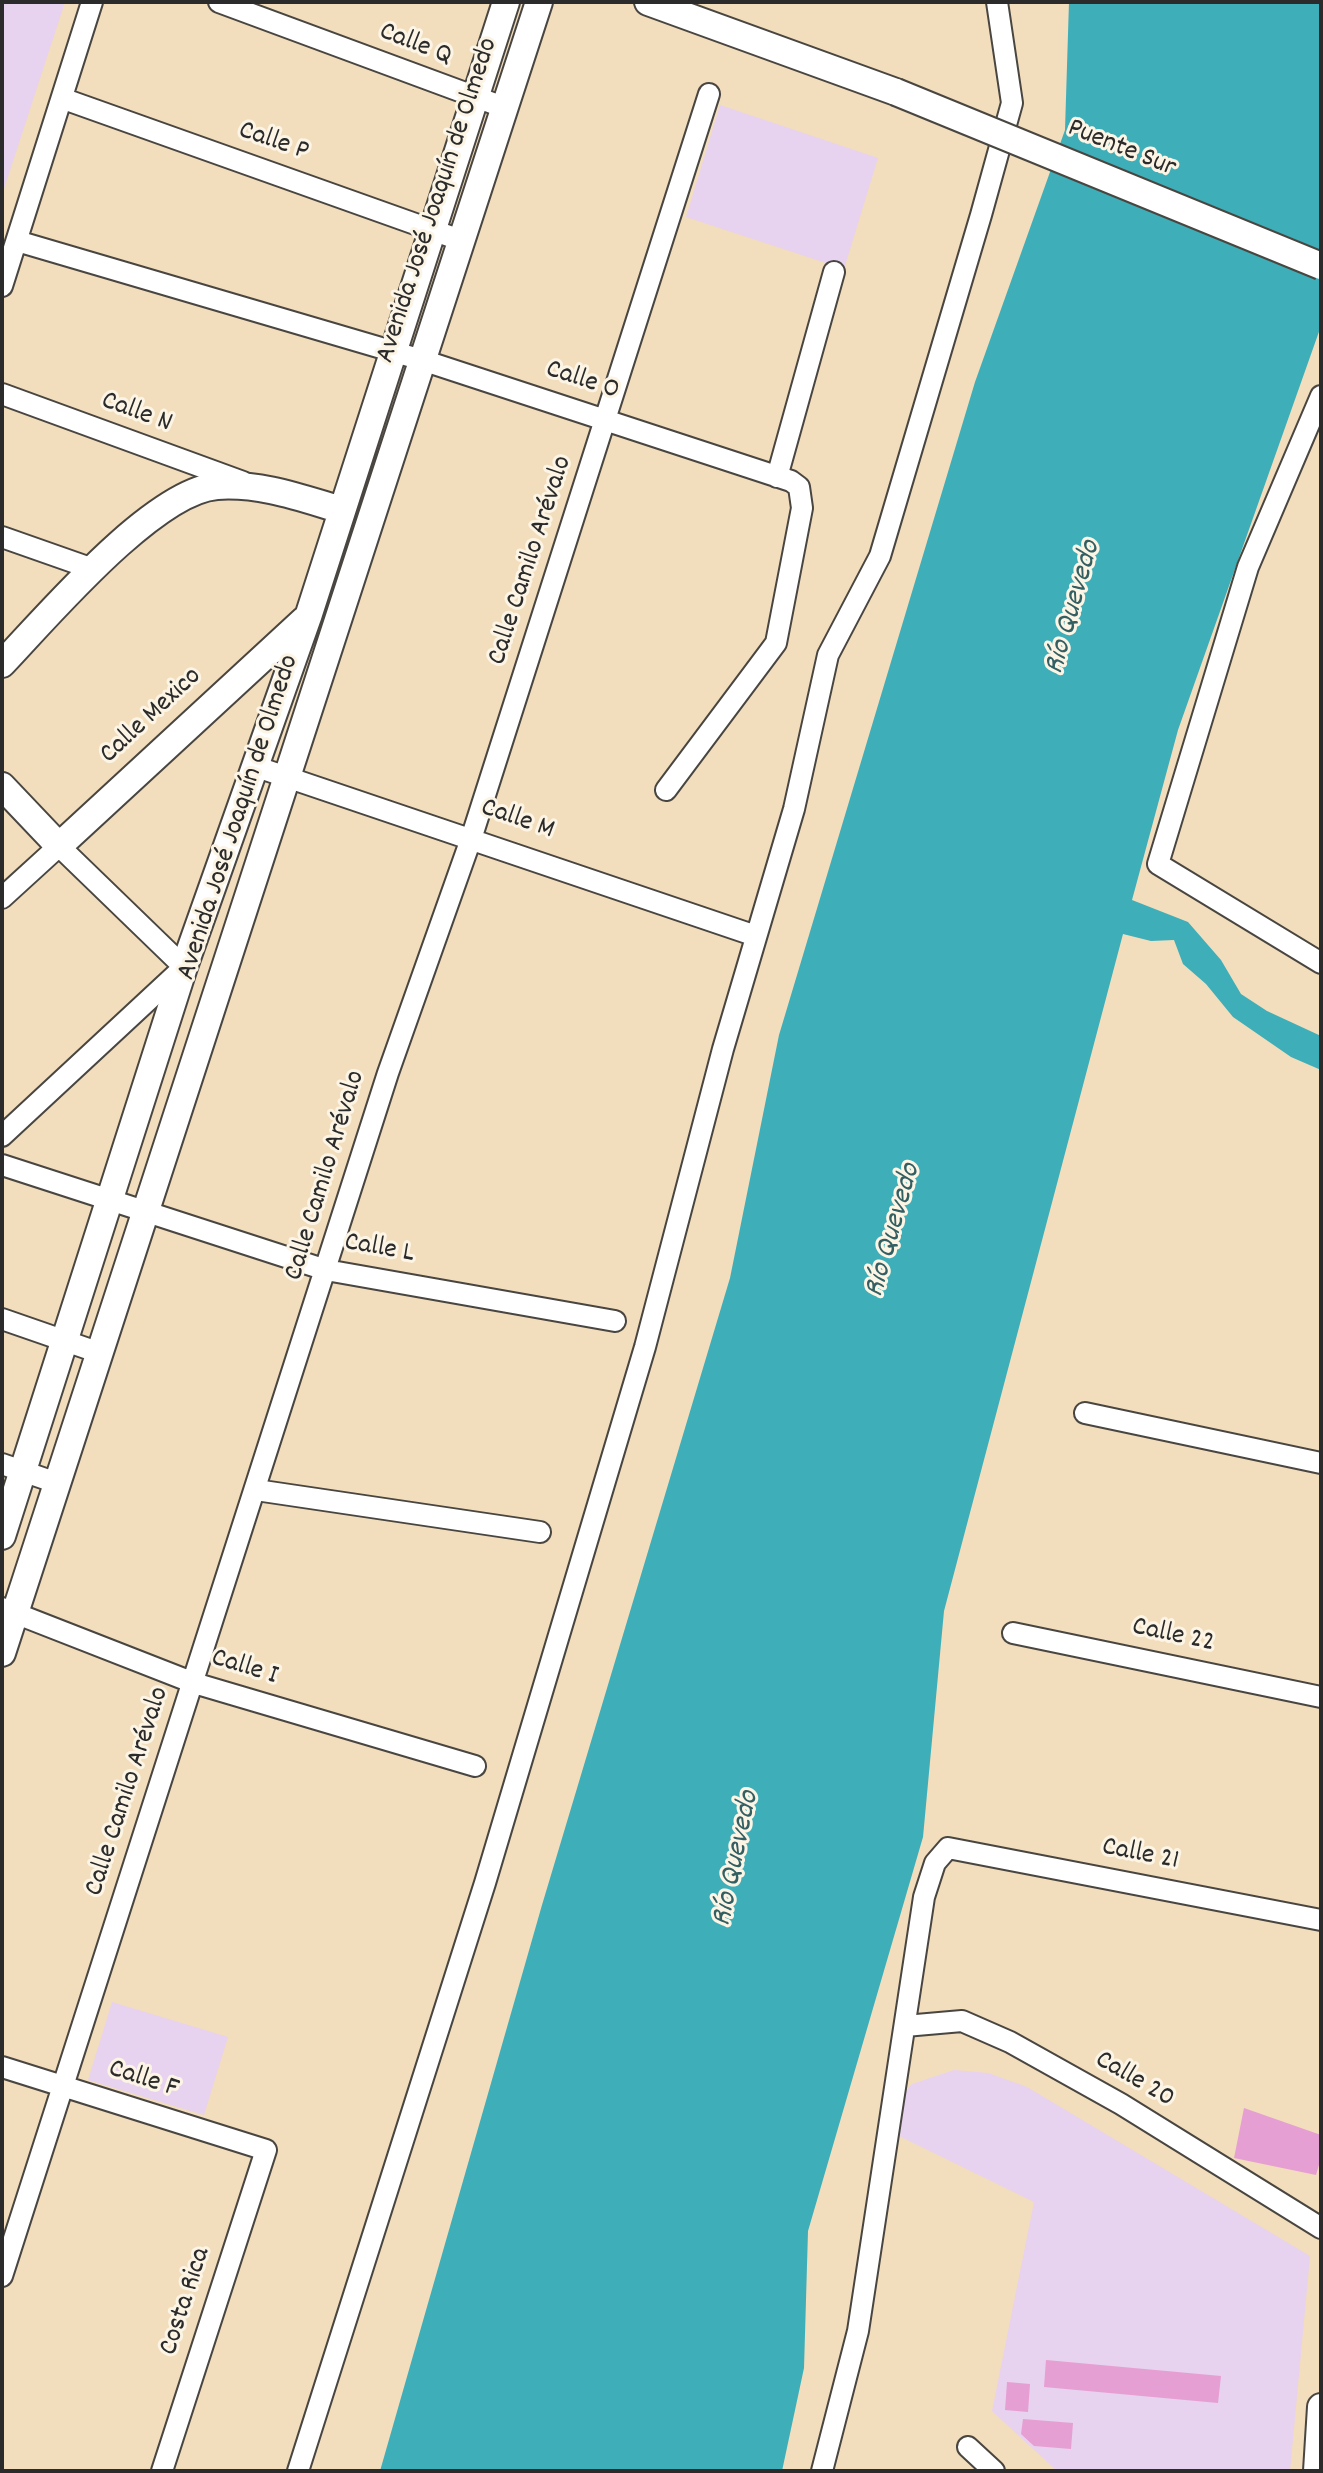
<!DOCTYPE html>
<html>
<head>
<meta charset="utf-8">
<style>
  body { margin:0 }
  #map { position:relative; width:1323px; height:2473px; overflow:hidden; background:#f2ddbd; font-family:Dekko,sans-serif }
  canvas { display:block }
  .frame { position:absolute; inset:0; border:4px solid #2b2b2b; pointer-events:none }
</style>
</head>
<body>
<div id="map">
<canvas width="1323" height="2473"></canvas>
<div class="frame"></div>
</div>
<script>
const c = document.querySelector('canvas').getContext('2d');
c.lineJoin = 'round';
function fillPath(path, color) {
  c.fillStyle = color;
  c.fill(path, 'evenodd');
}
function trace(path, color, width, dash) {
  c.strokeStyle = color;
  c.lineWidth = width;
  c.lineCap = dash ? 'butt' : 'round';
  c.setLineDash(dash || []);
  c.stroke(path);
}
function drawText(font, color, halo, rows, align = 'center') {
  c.font = font + ' Dekko,sans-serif';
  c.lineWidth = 6;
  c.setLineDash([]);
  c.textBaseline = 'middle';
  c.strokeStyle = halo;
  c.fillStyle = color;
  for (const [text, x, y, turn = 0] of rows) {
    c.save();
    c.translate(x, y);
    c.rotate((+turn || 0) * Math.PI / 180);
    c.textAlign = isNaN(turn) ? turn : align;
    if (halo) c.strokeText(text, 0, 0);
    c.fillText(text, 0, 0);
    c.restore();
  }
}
fillPath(new Path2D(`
  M2,2h63l-63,193z
  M720,105l158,53 -34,111 -158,-52z
  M112,2002l116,35 -24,78 -116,-35z
  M954,2070l34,3 39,14 283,169 -20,215h-233l-65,-60 42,-209 -135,-66v-37l13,-15z`), '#e7d2ef');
fillPath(new Path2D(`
  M1069,2h252v324l-143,404 -46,170 56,22 33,38 20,34 26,17 54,25v34l-30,-13 -58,-40 -27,-33 -23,-20 -9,-24 -23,1 -28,-7 -179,677 -21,226 -115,394 -4,137 -22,103h-402l162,-566 188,-627 49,-243 196,-653 90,-252z`), '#3eaeb8');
fillPath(new Path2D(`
  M1244,2108l77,27v23l-5,17 -82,-17z
  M1046,2360l175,16 -3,27 -174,-16z
  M1007,2382l23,2 -2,28 -23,-2z
  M1023,2419l50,4 -2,26 -37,-3 -13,-12z`), '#e69fd2');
const minor = new Path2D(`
  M219,2l284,105
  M64,99l399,142
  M17,241l405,119 369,121 8,6 3,21 -26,135 -110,147
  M2,286l90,-284
  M2,394l241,88
  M1321,396l-73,171 -90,297 163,99
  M777,477l57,-205
  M2,537l91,32
  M257,767l499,169
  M2,898l57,-52 125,121 -182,169
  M2,1165l324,105 289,51
  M2,1319l98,34
  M1085,1413l236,50
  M2,1464l55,19
  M256,1490l284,42
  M2,1608l192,75 281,83
  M1013,1633l308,64
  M905,2026l57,-5 48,21 111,62 200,124
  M2,2067l264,83 -104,321
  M2,2276l386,-1203 83,-234 238,-745
  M968,2447l26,24
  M298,2471l187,-588 160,-536 78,-298 71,-240 34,-154 52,-99 101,-341 31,-112 -15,-101
  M822,2471l36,-140 66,-434 11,-34 13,-15 373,72`);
const major = new Path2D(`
  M648,2l248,90
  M2,664c44,-46 151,-173 215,-178 44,-3 84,12 125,24
  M2,786l57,60 245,-226
  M2,1536l182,-569 124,-350 198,-615
  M2,1653l537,-1651
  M1317,2471l4,-64`);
trace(minor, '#494641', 24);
trace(major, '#494641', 30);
trace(minor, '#fff', 20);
trace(major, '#fff', 26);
const majorBridge = new Path2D(`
  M896,92l425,174`);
trace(majorBridge, '#494641', 30, []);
trace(majorBridge, '#fff', 26);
drawText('28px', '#2b2b2b', '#fcf5e5', [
  ["Calle Q",415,46,21],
  ["Calle P",273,143,19],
  ["Puente Sur",1121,150,22],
  ["Avenida José Joaquín de Olmedo",439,201,-72],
  ["Calle O",582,382,18],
  ["Calle N",136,414,20],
  ["Calle Camilo Arévalo",532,561,-72],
  ["Calle Mexico",152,717,-43],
  ["Avenida José Joaquín de Olmedo",240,818,-72],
  ["Calle M",517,821,19],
  ["Calle Camilo Arévalo",327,1176,-73],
  ["Calle L",379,1250,10],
  ["Calle 22",1173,1637,12],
  ["Calle I",244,1669,17],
  ["Calle Camilo Arévalo",129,1792,-72],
  ["Calle 21",1140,1856,11],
  ["Calle F",143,2081,18],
  ["Calle 20",1134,2081,30],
  ["Costa Rica",187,2302,-72]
]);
drawText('italic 30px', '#335f63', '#fcf5e5', [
  ["Río Quevedo",1075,608,-74],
  ["Río Quevedo",895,1231,-74],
  ["Río Quevedo",738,1859,-78]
]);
</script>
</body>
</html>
